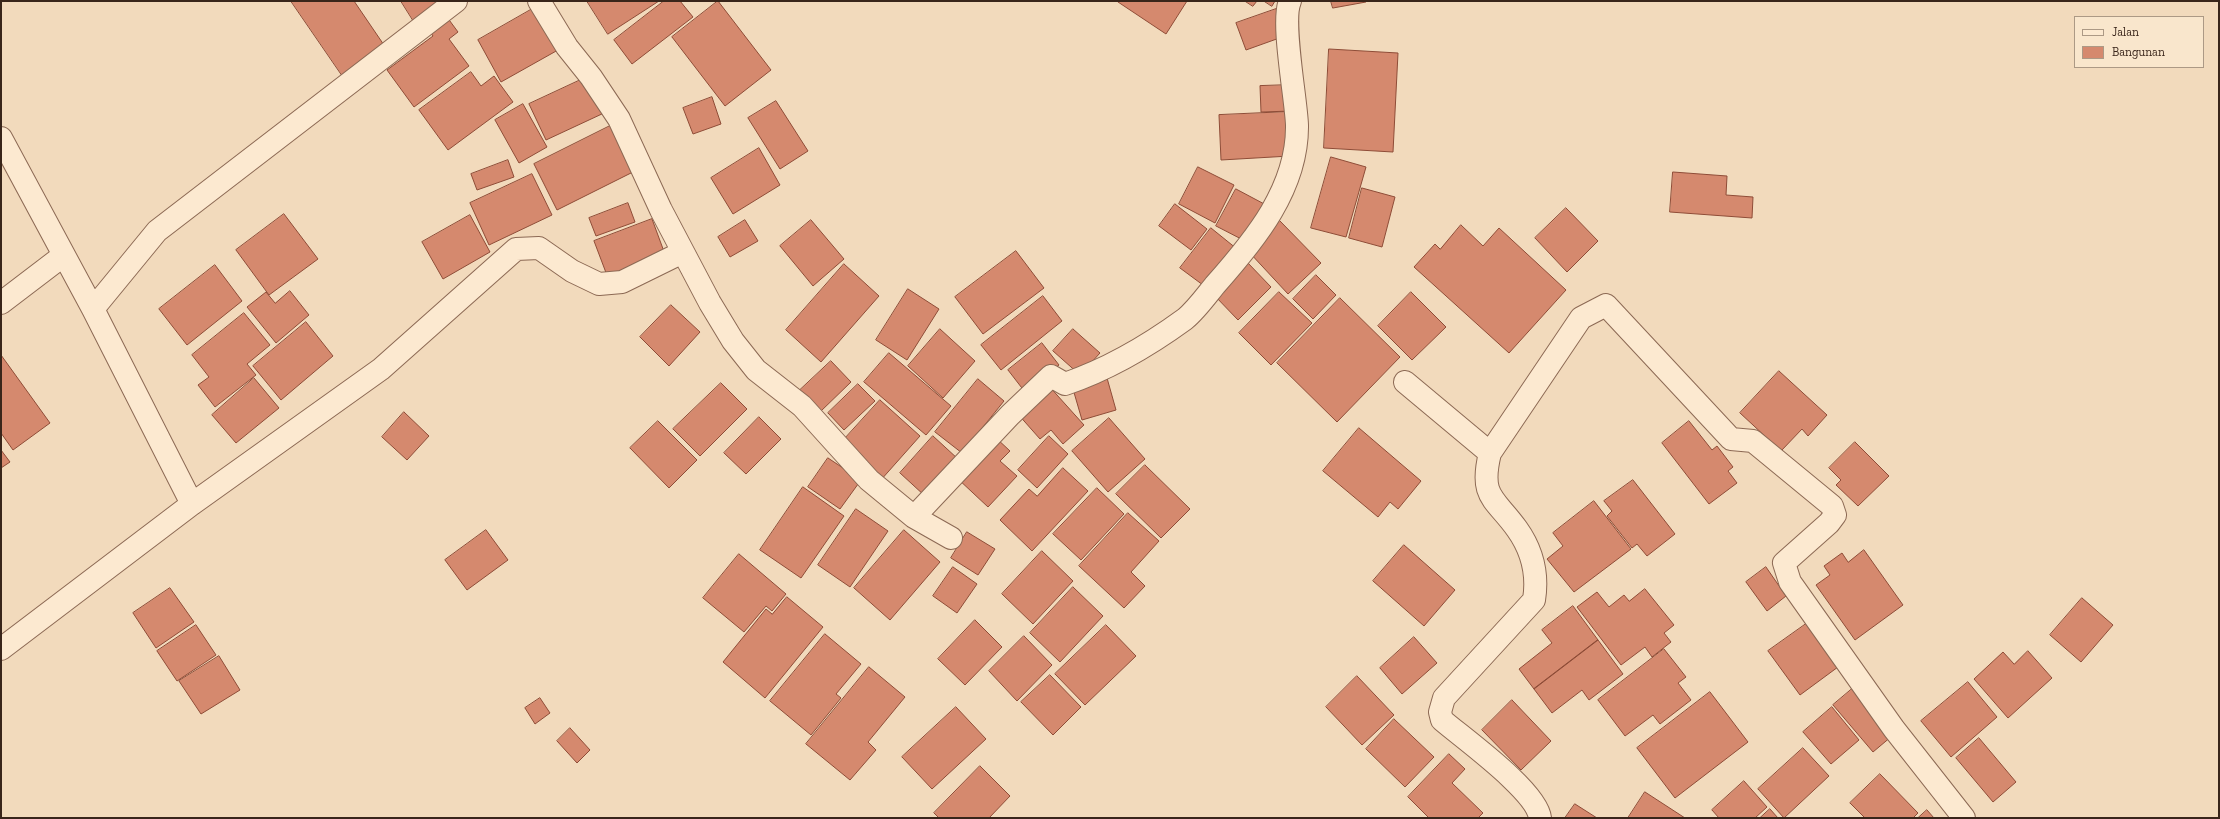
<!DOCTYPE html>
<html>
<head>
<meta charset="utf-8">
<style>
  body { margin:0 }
  #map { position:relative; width:2220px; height:819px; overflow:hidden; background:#f2dabc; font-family:"Zilla Slab",serif }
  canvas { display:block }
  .frame { position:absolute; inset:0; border:2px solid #39251a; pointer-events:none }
  .legend { position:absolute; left:2074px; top:16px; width:130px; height:52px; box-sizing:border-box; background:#f9e6cc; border:1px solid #ac9985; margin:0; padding:5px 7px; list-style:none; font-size:12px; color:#39251a }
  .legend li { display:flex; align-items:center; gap:8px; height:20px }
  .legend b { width:20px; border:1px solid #ac9985 }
</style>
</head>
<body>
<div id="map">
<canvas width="2220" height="819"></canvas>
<div class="frame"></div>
<ul class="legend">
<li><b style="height:5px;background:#fce9d0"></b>Jalan</li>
<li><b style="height:11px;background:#d5896e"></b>Bangunan</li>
</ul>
</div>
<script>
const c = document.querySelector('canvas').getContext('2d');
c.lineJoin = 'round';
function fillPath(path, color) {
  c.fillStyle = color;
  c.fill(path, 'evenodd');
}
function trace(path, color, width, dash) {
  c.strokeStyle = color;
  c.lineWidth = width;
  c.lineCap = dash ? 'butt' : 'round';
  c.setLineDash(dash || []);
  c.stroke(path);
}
const building = new Path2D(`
  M291,1h63l32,47 -42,30z
  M401,1h42l-30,19z
  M587,1h72l-51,33z
  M664,1h16l13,16 -61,47 -18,-24z
  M718,1l53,69 -46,36 -53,-69z
  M1118,1h69l-21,33 -48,-32z
  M1245,1h12l-4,5z
  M1264,1h11l-3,5z
  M1331,1h35v1l-33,6z
  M534,8l24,42 -57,32 -23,-42z
  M1276,9l9,27 -39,14 -10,-27z
  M444,13l14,19 -9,7 20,27 -55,41 -27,-37 46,-34 -7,-10z
  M1329,49l69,4 -5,99 -69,-4z
  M471,72l10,14 13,-10 19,26 -65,48 -29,-40z
  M587,77l17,36 -58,27 -17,-36z
  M1290,85l2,26 -31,1 -1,-26z
  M712,97l9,27 -28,10 -10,-26z
  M776,101l32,50 -28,18 -32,-51z
  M523,104l24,43 -28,16 -24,-43z
  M1287,112l3,44 -69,4 -2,-45z
  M612,125l23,46 -78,39 -23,-46z
  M759,148l21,37 -47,29 -22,-36z
  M1331,157l35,10 -20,70 -35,-9z
  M508,160l6,17 -37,13 -6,-16z
  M1198,167l36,18 -19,38 -36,-19z
  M1673,172l54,4 -1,19 27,2 -1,21 -82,-6z
  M532,174l20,41 -63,30 -19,-42z
  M1362,188l33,9 -13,50 -33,-9z
  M1236,189l32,17 -19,37 -33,-17z
  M628,203l7,19 -39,14 -7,-18z
  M1175,204l32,25 -16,21 -32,-24z
  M1566,208l32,33 -31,31 -32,-34z
  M284,214l34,45 -49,36 -33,-45z
  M470,215l20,37 -47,27 -21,-37z
  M652,219l14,38 -58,21 -14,-37z
  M745,220l13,21 -28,16 -12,-20z
  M811,220l33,39 -31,27 -33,-40z
  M1280,221l41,42 -33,31 -39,-42z
  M1461,225l22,21 16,-18 67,62 -57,63 -95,-86 21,-23 5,5z
  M1211,228l26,21 -30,39 -27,-20z
  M1016,251l28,37 -61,46 -28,-37z
  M1247,262l24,25 -33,33 -24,-25z
  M844,264l35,32 -58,66 -35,-32z
  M215,265l27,36 -55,44 -28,-36z
  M1316,275l20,20 -23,24 -20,-20z
  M908,289l31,20 -32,51 -31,-20z
  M290,291l19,24 -33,28 -29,-36 19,-15 9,11z
  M1279,292l33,31 -41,42 -32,-32z
  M1411,292l35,35 -34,33 -34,-34z
  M1043,296l19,25 -61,49 -20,-25z
  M1340,298l60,59 -63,65 -60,-59z
  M671,305l29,27 -31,34 -29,-29z
  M244,313l26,32 -23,19 9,11 -41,32 -17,-22 11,-8 -17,-22z
  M306,322l27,34 -52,44 -28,-34z
  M940,329l35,32 -32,37 -35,-32z
  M1073,329l27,24 -20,22 -27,-24z
  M1042,343l17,22 -34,27 -17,-22z
  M889,353l62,53 -25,29 -62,-53z
  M1,355l49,68 -37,27 -12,-17z
  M831,361l20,21 -31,30 -21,-21z
  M1779,371l48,44 -19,21 -6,-7 -21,22 -41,-38z
  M254,378l25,30 -43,35 -24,-28z
  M1107,378l9,32 -34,10 -9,-31z
  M978,379l26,22 -42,52 -27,-21z
  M721,383l26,26 -47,47 -27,-27z
  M858,384l17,17 -31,29 -16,-17z
  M1048,385l36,40 -21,19 -12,-14 -11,9 -23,-26z
  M880,400l40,36 -40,45 -40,-37z
  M404,412l25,24 -22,24 -25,-23z
  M759,417l22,22 -35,35 -22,-21z
  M1109,418l36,41 -37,33 -36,-41z
  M658,421l39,39 -28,28 -39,-40z
  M1689,421l23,29 5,-4 16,21 -5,4 9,12 -28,21 -47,-61z
  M1359,428l62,53 -23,28 -8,-7 -12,15 -55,-46z
  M933,436l25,23 -33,37 -25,-23z
  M1049,436l19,18 -31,34 -19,-18z
  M995,437l15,14 -10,10 17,15 -29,31 -31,-29z
  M1855,442l34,34 -31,30 -22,-21 5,-5 -12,-12z
  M1,450l9,12 -9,6z
  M828,458l33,22 -21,29 -32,-22z
  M1145,465l45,44 -29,29 -45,-44z
  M1063,468l25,23 -56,60 -32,-31 29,-31 8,7z
  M1633,480l42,54 -28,22 -10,-12 -5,4 -25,-32 5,-5 -8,-10z
  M803,487l41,29 -43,62 -41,-28z
  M1097,488l27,26 -43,46 -28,-26z
  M1594,501l37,48 -57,43 -27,-33 16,-13 -10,-13z
  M856,509l32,22 -38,56 -32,-22z
  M1128,513l31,28 -28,31 14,14 -21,22 -45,-42z
  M486,530l22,30 -41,30 -22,-30z
  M904,530l36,32 -50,58 -36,-32z
  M967,532l28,17 -17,26 -27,-17z
  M1404,545l51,45 -31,36 -51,-45z
  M1864,550l39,55 -48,35 -39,-55 14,-10 -6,-9 18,-13 6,9z
  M1042,551l31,30 -40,43 -31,-30z
  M739,554l47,40 -14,17 -6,-5 -22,26 -41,-34z
  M953,567l24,17 -20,29 -24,-17z
  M1766,567l20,29 -19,15 -21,-29z
  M1073,587l30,29 -43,46 -30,-29z
  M170,588l24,34 -38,26 -23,-35z
  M1645,589l29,36 -10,8 7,9 -19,15 -7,-10 -24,18 -44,-58 20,-15 12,15 15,-12 5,6z
  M787,597l36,30 -58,71 -42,-36 43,-53 6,5z
  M2082,598l31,27 -32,37 -31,-27z
  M1573,606l25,34 -64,49 -15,-20 33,-26 -10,-13z
  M975,620l27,27 -37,38 -27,-26z
  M1806,624l32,43 -38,28 -32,-44z
  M196,625l20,30 -39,26 -20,-30z
  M1106,625l30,31 -51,49 -30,-31z
  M825,634l36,30 -25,30 5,4 -30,37 -41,-34z
  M1024,636l28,29 -35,36 -28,-30z
  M1414,637l23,26 -35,31 -22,-26z
  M1598,640l25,34 -34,26 -7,-10 -30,23 -18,-24z
  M1664,649l22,28 -8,6 13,17 -31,24 -7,-9 -28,21 -27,-36z
  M2028,651l24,27 -44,40 -34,-39 29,-27 11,12z
  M219,656l21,34 -39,24 -22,-33z
  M869,667l36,30 -37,45 8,8 -26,30 -44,-36z
  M1050,675l31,32 -28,28 -32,-33z
  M1357,676l37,39 -32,30 -36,-38z
  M1968,682l29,35 -46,40 -30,-36z
  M1852,689l40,47 -19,16 -40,-47z
  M1710,692l38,50 -73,56 -38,-50z
  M540,698l10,15 -15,11 -10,-16z
  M1512,700l39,41 -30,29 -39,-40z
  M956,707l30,32 -54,50 -30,-32z
  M1832,707l27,33 -28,24 -28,-32z
  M1394,719l40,38 -29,30 -39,-38z
  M570,728l20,22 -13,13 -20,-22z
  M1979,738l37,44 -23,20 -37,-44z
  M1803,748l26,28 -45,42 -26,-29z
  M1449,754l16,15 -13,14 31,30 -5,5h-49l-21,-21z
  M980,766l30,30 -21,22h-50l-5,-5z
  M1880,774l38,39 -5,5h-48l-15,-15z
  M1744,781l23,26 -12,11h-36l-7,-8z
  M1645,792l40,26h-57z
  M1575,804l22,14h-32z
  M1770,809l8,9h-18z
  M1927,810l7,8h-16z`);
fillPath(building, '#d5896e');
trace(building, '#8e4c37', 1);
const minor = new Path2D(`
  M539,1l28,46 24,30 28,42 42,91 49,93 23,38 23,29 46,36 67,74 45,37 37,21
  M1,138l92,171 99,195
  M1,303l63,-48
  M93,309l64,-78 299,-230
  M1405,382l85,71
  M914,517l96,-102 41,-39 14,8c44,-15 83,-38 120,-65 11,-9 21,-23 30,-34 40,-45 83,-97 82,-160 -1,-27 -16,-104 -7,-124
  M1,649l191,-145 189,-135 135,-120 23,-1 33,23 27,13 23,-2 61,-30
  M1540,818c-3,-27 -76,-79 -98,-98l-2,-8 4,-14 90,-98c4,-25 -2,-50 -17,-71 -22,-31 -38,-31 -27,-76l91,-135 25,-13 125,134 22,2 79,65 3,9 -6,8 -45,40 6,19 104,147 70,89`);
trace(minor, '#8c6954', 24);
trace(minor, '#fce9d0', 22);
</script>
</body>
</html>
